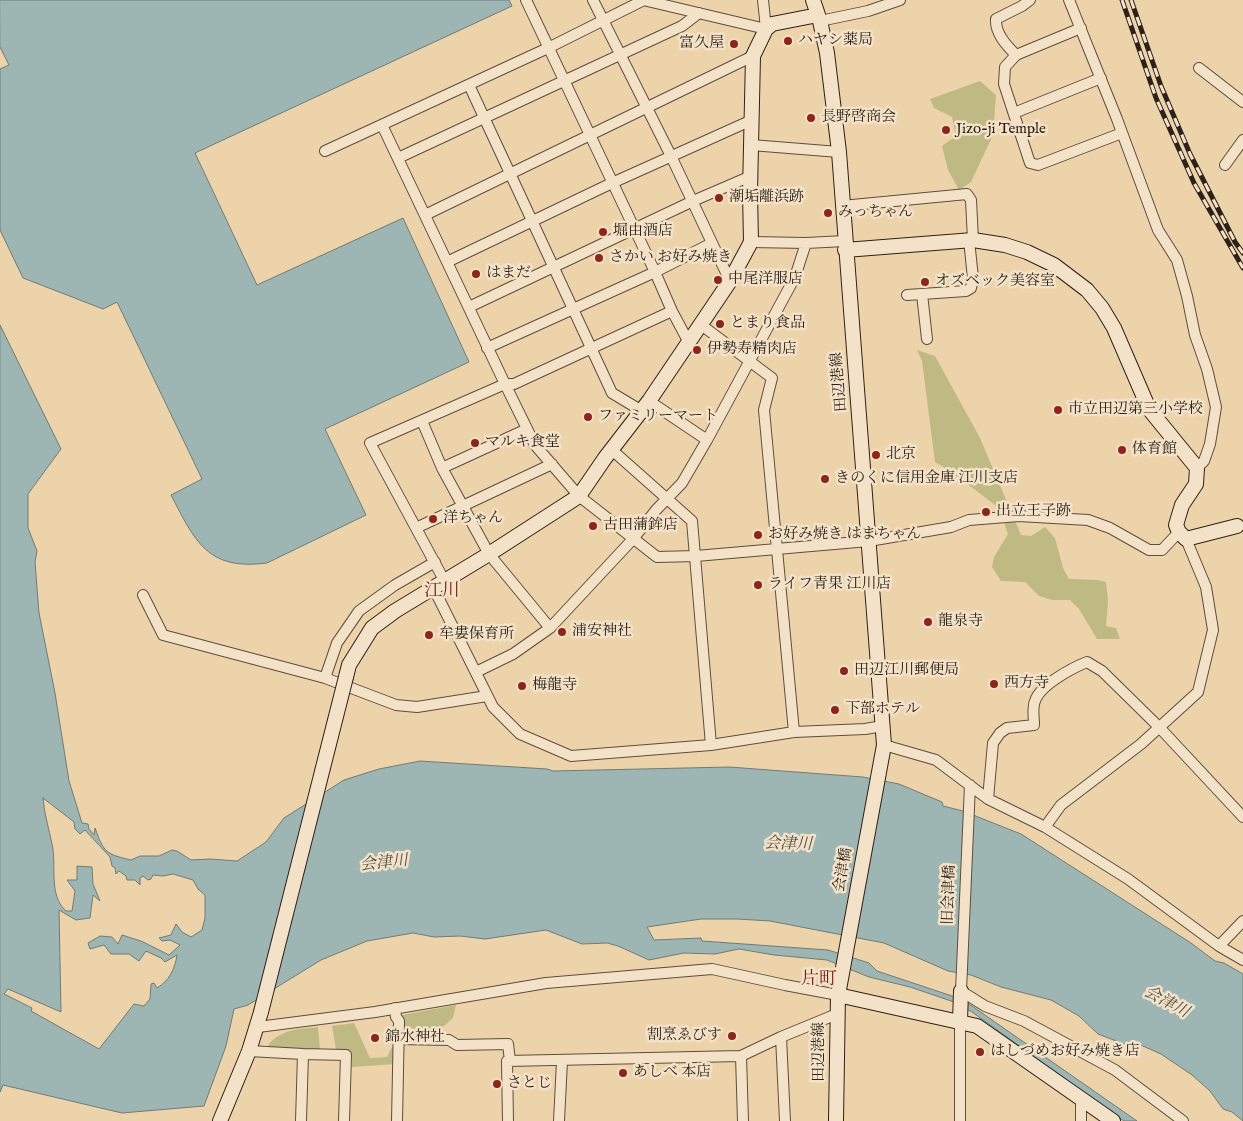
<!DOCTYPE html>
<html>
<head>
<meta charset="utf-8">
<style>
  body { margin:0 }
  canvas { display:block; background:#edd3aa }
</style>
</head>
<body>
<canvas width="1243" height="1121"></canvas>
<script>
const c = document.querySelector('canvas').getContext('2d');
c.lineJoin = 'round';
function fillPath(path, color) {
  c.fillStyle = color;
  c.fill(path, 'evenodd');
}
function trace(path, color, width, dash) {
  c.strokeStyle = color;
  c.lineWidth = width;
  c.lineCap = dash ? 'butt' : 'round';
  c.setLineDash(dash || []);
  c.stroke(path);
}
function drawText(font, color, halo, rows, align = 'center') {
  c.font = font + ' "IM FELL English","Noto Serif JP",serif';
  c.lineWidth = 5;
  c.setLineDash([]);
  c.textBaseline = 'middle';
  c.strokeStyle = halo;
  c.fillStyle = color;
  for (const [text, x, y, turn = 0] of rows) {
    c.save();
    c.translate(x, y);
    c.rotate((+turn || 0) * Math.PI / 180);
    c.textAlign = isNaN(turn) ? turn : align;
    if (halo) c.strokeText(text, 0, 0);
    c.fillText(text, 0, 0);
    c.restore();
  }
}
fillPath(new Path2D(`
  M980,81l16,14 -3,40 -22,47 -12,8 -11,-20 -6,-24 14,-10 -4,-19 -18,-9 -4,-9z
  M917,350l18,6 45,82 41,97 10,1 14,-9 10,11 8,30 6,11 29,1 8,2 2,19 -2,25 10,2 4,11h-23l-18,-30 -9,-9h-18l-13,-4 -14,-14 -24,-1 -9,-14 2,-10 14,-23 -9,-26 -49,-37 -15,-9 -13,-101z
  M456,1005l-3,13 -20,18 -30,-1 -1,-20z
  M354,1023l16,35 17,-1 5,-10h3v17l-43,3v-9l-6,-8 -10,-1 -4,-23z
  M318,1027l2,23 -49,-1 -3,-4c14,-16 30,-16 50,-18z`), '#bfba84');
const water = new Path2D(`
  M0,0h509l3,6 -317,147 62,132 146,-67 66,144 -144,67 41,86 -99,48c-60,8 -72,-22 -96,-68l31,-16 -85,-177 -14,7 -80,-31 -23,-48v-161l9,-4 -9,-18z
  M0,325l61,124 -33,45v34l9,23 -2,11 4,51 16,80 14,88 13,42 6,1 1,5 5,6 1,-7c9,25 11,26 36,32l9,-4h19l13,-6 5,1 14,9 19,-1 27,2 29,-19 18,-24 60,-38 35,-11 41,-8 127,8 6,2 176,-4 134,10 36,7 43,18 1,4 20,5 58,23 170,109 24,18 9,2 19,11v147l-11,-9 -9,-3 -13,-18 -18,-16 -31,-21 -25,-11 -12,1 -26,-10 -19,-18 -28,-16 -50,-13 -30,-12 -23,-4 -64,-28 -114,-22 -33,-2h-36l-54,8 7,13 47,-2 1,3 126,9 41,13 8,8 81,27 14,8 165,115h-13l-152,-109 -18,-10 -44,-15 -41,-10 -42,-17 -53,-5 -35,-6 -24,5 -31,-1 -35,7 -31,-14 -11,-3 -25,1 -36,-14 -61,9 -25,-3 -26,1 -21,-4 -46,8 -46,19 -73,45 -14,4 -8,37 -22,60 -82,7 -119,-28 -3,7zM43,798l31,24 1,7 5,5 5,-4 25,27 2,9 3,2 1,6 3,-3 7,5 1,4h8l5,5v-7l3,-2 5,4 3,-1 2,-4 10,1 10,-2 20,6 5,9 7,6v23l-3,12 -11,7 -9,-5 -6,-8 -5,11 -12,3 3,3 8,-1 10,5 -11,10 -28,-14 -19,-6 -4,9 -6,-7 -12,-1 -12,7 2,6 14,-4 7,9h18l10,7 7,-10 15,7 4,4 12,-7c-2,14 -8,26 -20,33l-3,-5 -3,1 -1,15 -6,7 -10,-2 -35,45 -68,-38 1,-3 -28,-14 4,-5 53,23 -2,-102 17,10 14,-2 3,-23 7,6 -7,-17 -1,-17 -15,-1v14h-10l8,11 -3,20h-6c-18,-16 -9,-46 -14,-67 -3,-15 -8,-31 -9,-46z`);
fillPath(water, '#9db6b3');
trace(water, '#707b75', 1);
const street = new Path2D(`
  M526,0l129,272 17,39 16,30
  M593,0l78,156 59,125
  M643,0l123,29 -3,-29
  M1069,0l48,119 41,111 19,30 10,36 8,39 12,34 9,38 -6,37 -6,17 -7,7
  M820,21l48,-10 32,-11
  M1081,28l-65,27 -11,12 -1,17 26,79 8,2 84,-32
  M1016,55c-10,-10 -21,-22 -20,-36l26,-13 8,-6
  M1199,68l44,34
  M469,85l143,308 30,18
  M1014,113l87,-35
  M382,125l123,259 30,61 44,51 78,61 39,-1 173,-15 82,-14 18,-7 50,-4 69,4 22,8 39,22h13l17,-18
  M751,145l88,7
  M325,151l223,-103 96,-48
  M398,158l284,-132 17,-13
  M1225,165l18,-25
  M842,206l125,-12 4,6 2,40
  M425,215l328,-159
  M751,242l55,1 39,-2
  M447,262l165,-79 140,-63
  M922,294l5,45
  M907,295l59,-4 5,-3 2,-10 -4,-38
  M469,307l224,-106 58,-25
  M700,324l72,54 -8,32 30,322
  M487,348l168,-76 57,-29
  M649,401l58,39
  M422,421l20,47 47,86 61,74
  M612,450l80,71 19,224
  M442,468l85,-39
  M416,528l136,-64
  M435,562l-40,23 -36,26 -22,32 -12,35 71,27 21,2 70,-11
  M444,580l-74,-137 135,-59h9l158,-73
  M433,587l60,120 27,27 51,22 140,-11 83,-13 71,-3 18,-3
  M143,595l20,40 162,43
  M476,672l37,-18 37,-26 83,-89 23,-29 26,-27 25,-43 88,-163 11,-34
  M884,745l52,15 52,39 57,28 83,52 91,67 24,14
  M970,785l-9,206 24,15 39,15 91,49 68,51
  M988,799l5,-56 7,-10 7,-5 27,-3c0,-8 -2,-17 1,-24 5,-16 37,-33 52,-39l15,9 57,56 84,90
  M1045,827l16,-22 80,-61 57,-52 15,-62 -7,-43 -20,-48
  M1219,946l24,-25
  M395,1008l1,9 3,4 -2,100
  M258,1027l117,-15 171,-29 166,-14 73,16 53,10
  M781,1037l4,84
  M399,1039l50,1 8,5 51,-1 2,17
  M249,1051l54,3 43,1 -2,66
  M741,1056l2,65
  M301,1121l2,-67
  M508,1121l-1,-60 234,-5 40,-19 56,-23
  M559,1121l3,-60
  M960,1121v-100
  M1081,1121v-23`);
const secondary = new Path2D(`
  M813,0l7,21 7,32 12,99 45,593 -46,250 -2,126
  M845,250l128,-10 32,5 22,7 27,13 33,25 15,18 12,20 35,81 48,59 -1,16 -14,21 -6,20 3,7 7,7 51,-13
  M346,677l3,-12 23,-37 23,-17 94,-57 90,-58 26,-38 44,-57 81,-120 21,-39 -1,-50 3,-136 13,-27 6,-5 46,-9
  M838,995l139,31 136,95
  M960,1021l1,-30
  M220,1121l29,-70 12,-39`);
trace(street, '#5d4e3d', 12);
trace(secondary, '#2d2219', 16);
trace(street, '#f3e2c8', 10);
trace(secondary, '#f3e2c8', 14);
const rail = new Path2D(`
  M1122,0l34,98 38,85 49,85
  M1131,0l30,86 29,68 45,88 8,11`);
trace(rail, '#2d2219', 5);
trace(rail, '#f3e2c8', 3, [9]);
const secondaryBridge = new Path2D(`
  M261,1012l85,-335`);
trace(secondaryBridge, '#2d2219', 16, []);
trace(secondaryBridge, '#f3e2c8', 14);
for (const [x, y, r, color] of [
  [788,41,5,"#8f2418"],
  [734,44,5,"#8f2418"],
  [811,118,5,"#8f2418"],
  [946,130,5,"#8f2418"],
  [719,198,5,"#8f2418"],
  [828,213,5,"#8f2418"],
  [603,232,5,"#8f2418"],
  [599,258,5,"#8f2418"],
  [476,274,5,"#8f2418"],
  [718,280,5,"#8f2418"],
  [925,282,5,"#8f2418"],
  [720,324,5,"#8f2418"],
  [697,350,5,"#8f2418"],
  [1058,410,5,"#8f2418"],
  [588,417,5,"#8f2418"],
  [475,443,5,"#8f2418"],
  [1122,450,5,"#8f2418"],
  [876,455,5,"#8f2418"],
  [825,479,5,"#8f2418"],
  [986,512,5,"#8f2418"],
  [433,519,5,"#8f2418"],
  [593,526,5,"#8f2418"],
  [758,535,5,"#8f2418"],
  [758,585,5,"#8f2418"],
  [928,622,5,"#8f2418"],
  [562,632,5,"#8f2418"],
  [429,635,5,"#8f2418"],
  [844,671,5,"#8f2418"],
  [994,684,5,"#8f2418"],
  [522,686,5,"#8f2418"],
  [835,710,5,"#8f2418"],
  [732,1036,5,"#8f2418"],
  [375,1038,5,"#8f2418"],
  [980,1052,5,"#8f2418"],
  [623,1073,5,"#8f2418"],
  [497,1084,5,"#8f2418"]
]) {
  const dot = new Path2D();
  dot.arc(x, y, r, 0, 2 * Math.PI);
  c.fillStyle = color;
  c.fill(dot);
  trace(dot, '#f3e2c8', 2);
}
drawText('15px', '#2d2219', '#f3e2c8', [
  ["ハヤシ薬局",798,41],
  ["富久屋",724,44,"right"],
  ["長野啓商会",821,118],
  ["Jizo-ji Temple",956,130],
  ["潮垢離浜跡",729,198],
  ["みっちゃん",838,213],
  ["堀由酒店",613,232],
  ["さかい お好み焼き",609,258],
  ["はまだ",486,274],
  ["中尾洋服店",728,280],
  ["オズベック美容室",935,282],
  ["とまり食品",730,324],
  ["伊勢寿精肉店",707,350],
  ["市立田辺第三小学校",1068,410],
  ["ファミリーマート",598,417],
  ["マルキ食堂",485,443],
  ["体育館",1132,450],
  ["北京",886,455],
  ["きのくに信用金庫 江川支店",835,479],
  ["出立王子跡",996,512],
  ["洋ちゃん",443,519],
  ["古田蒲鉾店",603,526],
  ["お好み焼き はまちゃん",768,535],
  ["ライフ青果 江川店",768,585],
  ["龍泉寺",938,622],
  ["浦安神社",572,632],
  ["牟婁保育所",439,635],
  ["田辺江川郵便局",854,671],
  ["西方寺",1004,684],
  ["梅龍寺",532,686],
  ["下部ホテル",845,710],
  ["割烹ゑびす",722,1036,"right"],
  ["錦水神社",385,1038],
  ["はしづめお好み焼き店",990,1052],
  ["あしべ 本店",633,1073],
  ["さとじ",507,1084]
], 'left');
drawText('15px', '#2d2219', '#f3e2c8', [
  ["田辺港線",840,382,-95],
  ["会津橋",844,870,-80],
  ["旧会津橋",950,895,-88],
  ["田辺港線",820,1052,-90]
]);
drawText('italic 16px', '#4f4e47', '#f3e2c8', [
  ["会津川",788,845,1],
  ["会津川",384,864,-6],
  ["会津川",1166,1003,28]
]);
drawText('18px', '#7a1f14', '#f3e2c8', [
  ["江川",442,592],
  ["片町",819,980]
]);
</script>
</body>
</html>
